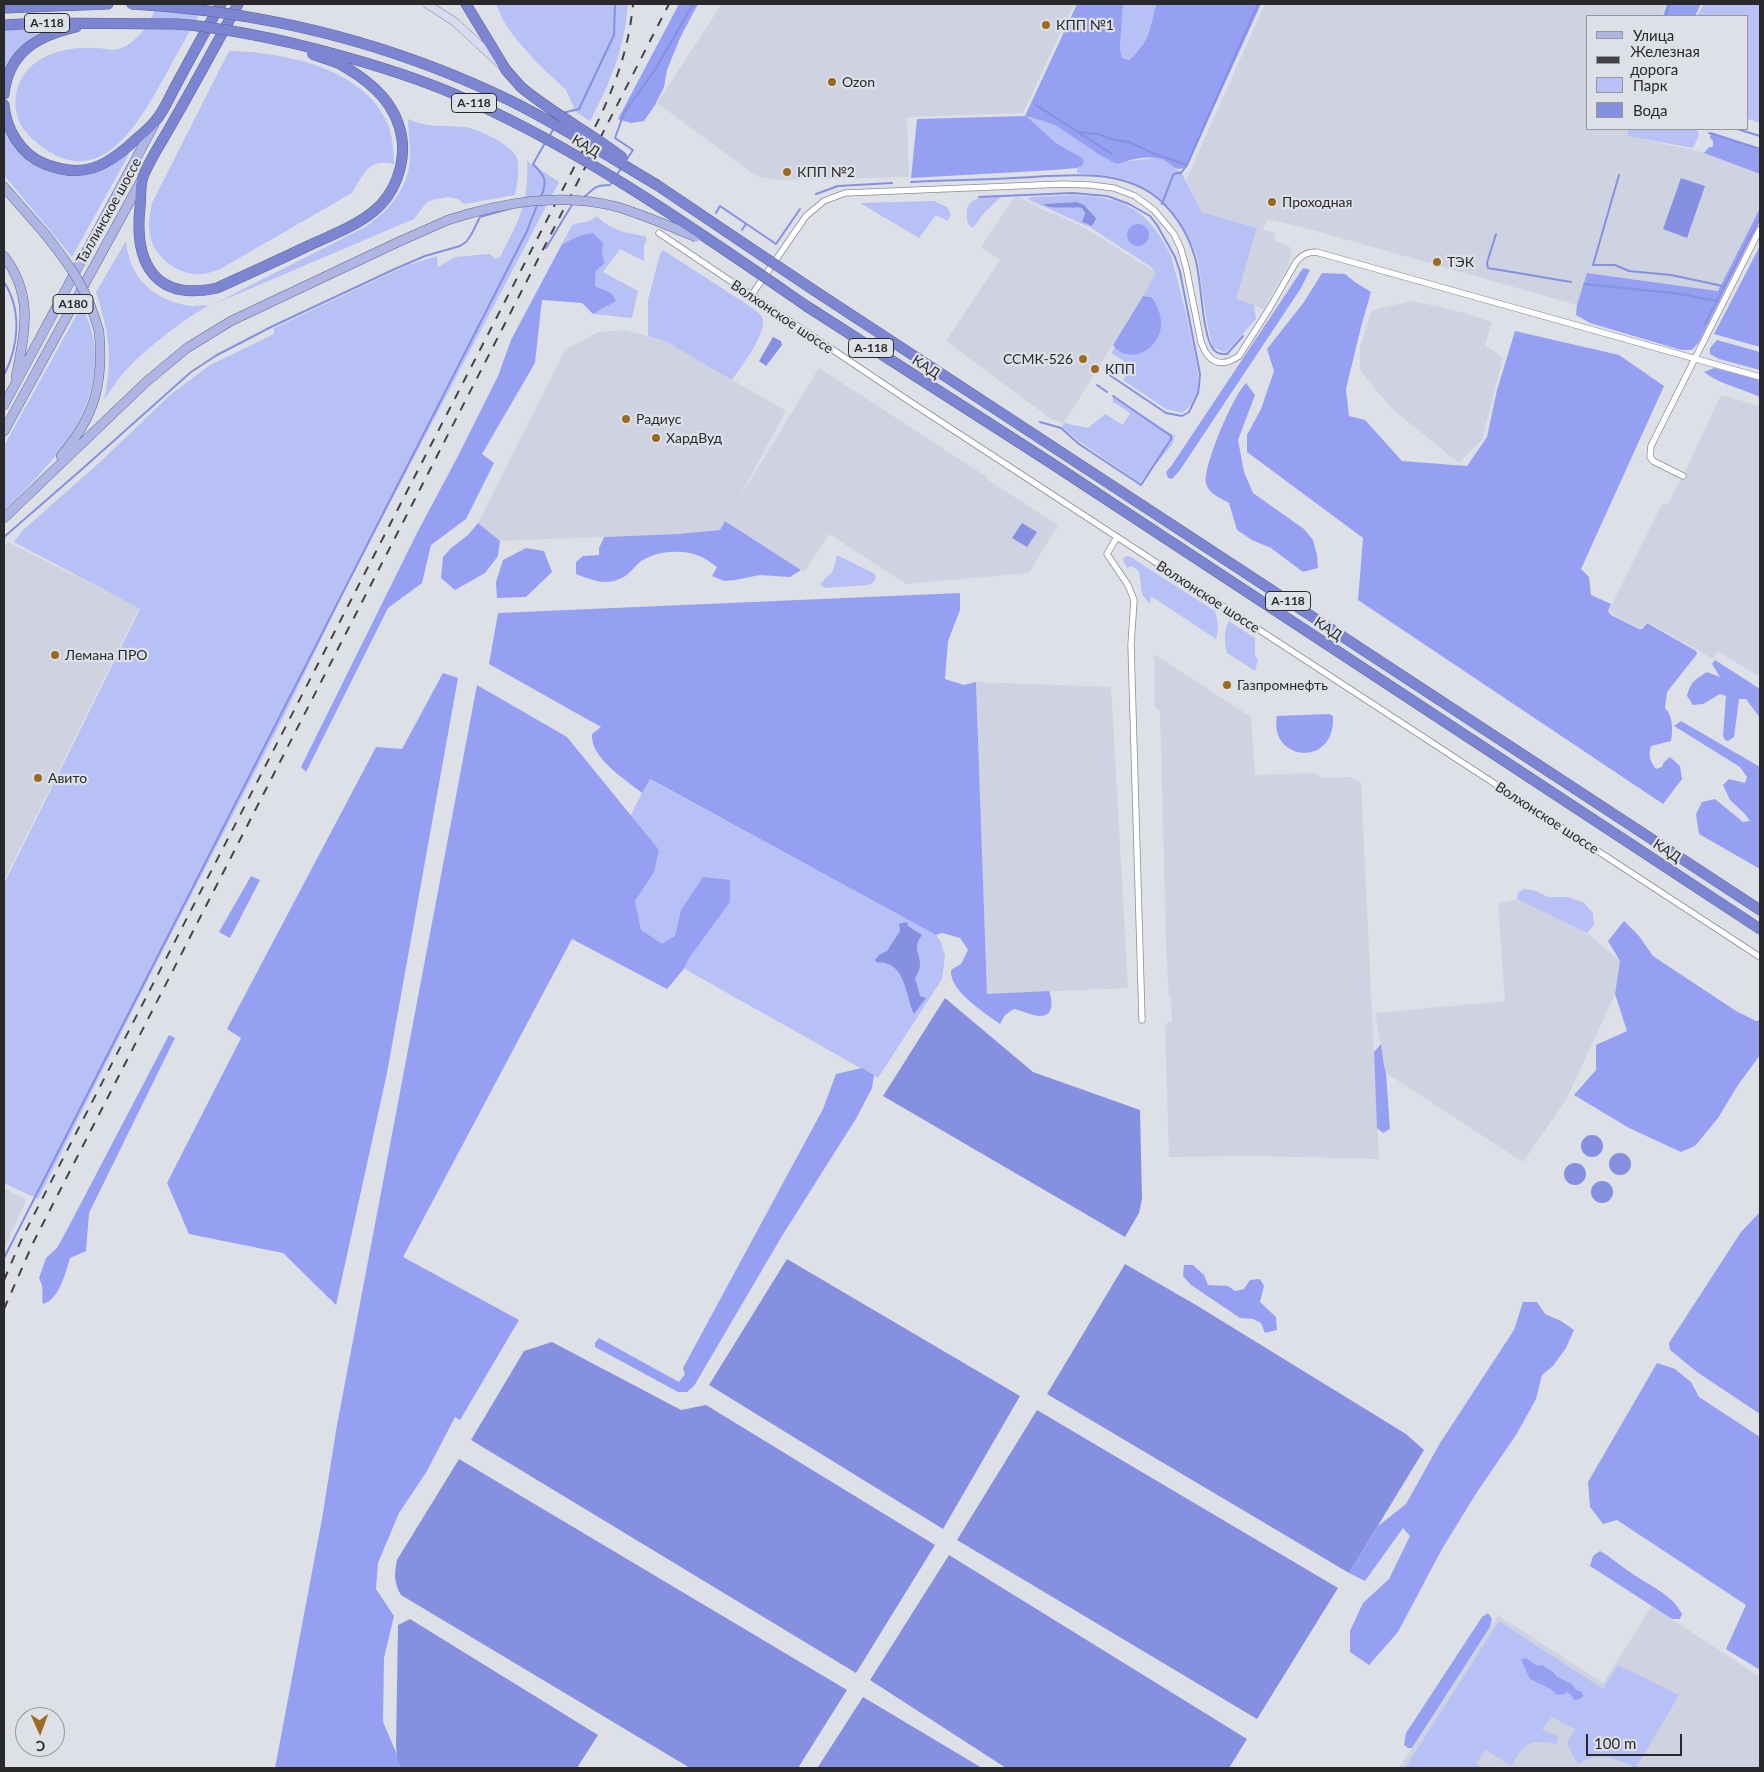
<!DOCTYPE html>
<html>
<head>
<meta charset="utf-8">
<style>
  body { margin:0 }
  #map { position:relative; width:1764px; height:1772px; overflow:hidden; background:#dee0e7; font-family:Lato,sans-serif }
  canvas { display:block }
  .frame { position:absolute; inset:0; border:5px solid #29292c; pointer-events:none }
  .legend { position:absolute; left:1586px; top:15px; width:162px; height:115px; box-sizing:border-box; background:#dee0e7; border:1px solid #96979c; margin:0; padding:6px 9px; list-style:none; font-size:15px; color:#29292c }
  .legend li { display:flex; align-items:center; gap:10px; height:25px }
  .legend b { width:25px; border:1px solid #96979c }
  .north { position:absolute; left:15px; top:1707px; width:50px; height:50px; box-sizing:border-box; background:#dee0e7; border:1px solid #96979c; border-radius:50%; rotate:178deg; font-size:14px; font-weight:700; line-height:20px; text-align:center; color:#29292c }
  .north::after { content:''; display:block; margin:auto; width:18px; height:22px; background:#9c6b1f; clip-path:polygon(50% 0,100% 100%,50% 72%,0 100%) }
  .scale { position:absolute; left:1586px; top:1734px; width:96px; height:22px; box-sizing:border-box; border:2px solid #29292c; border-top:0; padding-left:6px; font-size:15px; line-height:18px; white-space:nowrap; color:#29292c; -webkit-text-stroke:4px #dee0e7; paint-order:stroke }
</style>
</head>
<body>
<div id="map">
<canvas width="1764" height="1772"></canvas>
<div class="frame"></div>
<ul class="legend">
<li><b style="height:6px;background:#b0b6e3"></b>Улица</li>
<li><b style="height:6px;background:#444448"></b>Железная дорога</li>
<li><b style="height:14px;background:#b8c1f5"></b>Парк</li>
<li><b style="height:14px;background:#8590e1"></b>Вода</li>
</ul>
<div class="north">С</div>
<div class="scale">100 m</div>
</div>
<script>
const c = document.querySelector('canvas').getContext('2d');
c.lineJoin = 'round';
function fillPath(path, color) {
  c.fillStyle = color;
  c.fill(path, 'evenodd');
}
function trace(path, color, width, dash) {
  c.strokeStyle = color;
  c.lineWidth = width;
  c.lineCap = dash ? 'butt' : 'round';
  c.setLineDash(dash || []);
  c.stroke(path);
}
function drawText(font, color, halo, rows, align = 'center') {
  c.font = font + ' Lato,sans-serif';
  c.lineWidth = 4.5;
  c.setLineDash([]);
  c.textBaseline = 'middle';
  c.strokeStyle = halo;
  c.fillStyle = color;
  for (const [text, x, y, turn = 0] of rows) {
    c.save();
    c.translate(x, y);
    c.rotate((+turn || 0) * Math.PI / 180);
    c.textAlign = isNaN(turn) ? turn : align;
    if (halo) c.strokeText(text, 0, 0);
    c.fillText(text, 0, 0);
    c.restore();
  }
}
fillPath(new Path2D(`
  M722,4h352l-51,109 -116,4 2,60 -133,3 -15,-3 -9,-4 -95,-70z
  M1265,4h400l-3,12h-74v113h41l-2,7 71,15 62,23v34l-42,83 -131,-18 -10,32 -268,-76 -42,-10 -4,11 13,3 -2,7 16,7 2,6 -4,13 -25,43 -28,-10 22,-71 -55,-16 -16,-32z
  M1018,196l33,18 3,-1 33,16 70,44 -93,150 -13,-4 -105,-78 54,-81 -19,-13 33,-49z
  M1412,301l42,9 38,12 -7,23 18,13 -21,82 -23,23 -67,-54 -32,-39v-23l12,-37z
  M625,330l40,11 121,70 -51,94 84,-137 168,109 1,3 70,45 -29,48 -123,11 -77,-50 -25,38 -78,-51 -6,9 -42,4 -178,7 -22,-18 87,-173 33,-18z
  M1725,396l35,10v271l-42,-26 -5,8 -67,-38 -4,6 -3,1 -27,-14 -3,-4 53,-106 5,1 16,-29 37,-79z
  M8,542l131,66 -135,273v-335z
  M1154,654l97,63 4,58 59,-2 9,5 28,-1 10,6 18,376 -127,-3 -83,1 -4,-133 7,-2 -1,-24 -2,-1 -3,-55 -6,-231 -5,-4z
  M976,682l135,5 17,301 -141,6z
  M1517,899l70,34 33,28 -5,33 -49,106 -43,62 -137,-89 -11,-60 130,-12 -7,-97z
  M4,1188l22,12 -22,50z
  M1652,1606l108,71v91h-361l99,-153 105,68z`), '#cfd2e1');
fillPath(new Path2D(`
  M157,4h48c-13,23 -26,46 -39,70 -26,46 -63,119 -125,72 -18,-14 -28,-27 -25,-51 6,-38 47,-49 80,-47 8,0 15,3 23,1 18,-5 33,-29 38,-45z
  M496,4h132c-4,45 -17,78 -38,117l-14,-9 -10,-22 -31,-29 -22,-26 -10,-15z
  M1123,4h33c-6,26 -6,36 -27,56l-7,-2 -2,-9z
  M1704,4h56v119l-12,-4v-103h-51z
  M51,27l1,2c-28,12 -34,21 -48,46v-45z
  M229,51c53,1 131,16 157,69 7,14 7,29 8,44 -26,-6 -30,10 -42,29l-132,76c-6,2 -13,5 -19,5 -18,2 -40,-12 -48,-29 -6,-13 -4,-29 -1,-42z
  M1025,116l30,9 43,29 30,7 28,-3 12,3 9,9h3l22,42 55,16 -21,71 18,6 2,14 -29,32 -4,1 -10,-5c-9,-29 -10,-60 -16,-90 -1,-5 -4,-10 -6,-14 -14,-32 -37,-56 -72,-65 -13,-4 -28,-3 -42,-5v-5l6,-3 1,-6 -28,-16z
  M408,119c18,9 37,6 57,8 14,2 44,17 51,29 5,10 1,28 -1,39l-51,9 -6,-5 -9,-2 -13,2 -9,3 -13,17 -202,86 153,-78c24,-16 46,-42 45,-73 0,-12 -2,-23 -2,-35z
  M4,126c18,48 87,68 123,27l2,1 -57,103 -68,-82z
  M1629,129h68l2,6 -6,13 -66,-12z
  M527,161l32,21 -206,391 -68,141 -121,234 -126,251 -34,-16v-299l136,-275 -126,-67 8,-11 78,-69 70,-67 40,-30 64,-31v-6l134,-63 29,-9 1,11 17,-10 35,-3 5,5 5,-2c19,-37 29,-53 27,-96z
  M1073,195c11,1 24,1 35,4 32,7 49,28 63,57 8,30 16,59 22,90 2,13 7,28 5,42 -2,9 -8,20 -16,25l-16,-4 -43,-29 9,-14 -21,-13 4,-6 14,8 32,-28 -1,-11 -8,-19 -9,-1 13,-23 -5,-6 -60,-39 -64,-29 4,-2zM1077,202l7,3 12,13v4l-4,4 -6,-2 -3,-5 2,-6 -3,-5 -39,-4z
  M1001,197l-17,16 -11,15 -5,-4c-6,-29 12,-26 33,-27z
  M934,201l13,6 4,7 -3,7 -12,-6 -17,23 -59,-35z
  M595,217h3c14,14 29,16 47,19l2,3 -3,7v15l-24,-12 -17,23 35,19 -6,27 -39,-4 15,-8 3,-13 -16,-7 1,-15 9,-8 -3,-9 -21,-19 -19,9 10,-19c8,-3 17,-2 23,-8z
  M126,241c3,35 25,57 59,64 7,2 16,0 24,0 -29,17 -59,40 -82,64 -9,9 -16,21 -23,31 9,-43 5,-67 -8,-108z
  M663,250l91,59c2,2 7,5 8,8 7,14 -22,51 -30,63l-67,-39 -17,-5v-36l12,-46z
  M82,305c5,13 11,26 12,40 8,71 -45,121 -90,166v-65z
  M1113,397l62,39 -3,9 -32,38 -61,-42 -17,-14 2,-4 24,5 17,-14 18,11 7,-12 -17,-11z
  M837,555l38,19 1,4 -2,4 -6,3 -43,3 -5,-4c15,-15 12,-8 17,-29z
  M1129,556l86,55c3,9 4,20 1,28l-65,-43 -1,8 -8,-10 -3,-23 -8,-5 -4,2 -4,-8 1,-3z
  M1229,621l26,17v17l3,5 -3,11 -28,-18c-3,-9 -3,-24 2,-32z
  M649,779l287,156 5,7 4,14 -3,23 -64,99 -195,-110 -102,-54z
  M1524,889l12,2 12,6h19l16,5 10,11 1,12 -7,8 -70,-34 1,-6z
  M1499,1621l104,68 15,-24 61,30 -43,73c-22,-10 -35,-18 -58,-4l-7,-12 -4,-9 8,-14 -23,-12 -10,12 17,8 -3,7c-29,-5 -30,-2 -45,22l-25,-16 -10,13 7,5h-78z`), '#b8c1f5');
fillPath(new Path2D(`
  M679,4h19l-18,34 -13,32 -3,17 -9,18 -11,16 -13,2 -13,-4z
  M1077,4h46l-3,45 2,9 7,2c21,-19 21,-31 27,-56h105l-74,162c-15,9 -13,-6 -31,-8 -13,-2 -27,2 -39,6l-19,-10 -43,-29 -29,-9 30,27 28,16 -1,6 -6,3 -23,2 -143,8 6,-59 108,-3z
  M1667,4h34l-6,12h-32z
  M1711,132l49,16v26l-56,-21 5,-6h4v-6l-3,-3z
  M1760,208v12l-61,122 -7,8h-11l-91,-27 -14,-8 1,-10 10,-32 131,18z
  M1127 235a11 11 0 1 1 22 0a11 11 0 1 1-22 0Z
  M593,233l10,10 -1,11 3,9 -9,8 -1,15 16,7 5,8 -23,13 -11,-11 -40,-3 -7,63 -53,91 12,9 -28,56 -35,26 -9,38 -34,25 -82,164 -5,-5 116,-234 41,-77 40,-80 13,-36 51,-96 19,-9z
  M1760,246v101l-46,-13z
  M1303,268l7,2 -9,18 -121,182 -8,9 -4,-1 -2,-6 6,-7z
  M1322,273l23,1 10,8 16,10 -10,35 -15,62 3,27 16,4 37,41 65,5 20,-29 10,-47 18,-59 104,24 45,31 -83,183 8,8 2,18 20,9 -3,7 3,4 28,14h3l5,-6 49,28 1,3 -30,38 -2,16c8,8 8,22 6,33l-20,5c-3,10 -1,15 5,23l6,-2 2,-5 6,-5 10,9 2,13 -19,25 -305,-204 5,-62 -116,-86v-17l14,-26 13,-38 -7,-22 37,-47z
  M1143,296l9,1c5,8 10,19 9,29 -2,24 -32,40 -48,19z
  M1717,340l43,12v18l-41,-11 -9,-5v-6z
  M1714,368l46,12v17c-19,-9 -39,-12 -56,-25z
  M1246,383l9,12 -17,45 6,32 9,21 51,36 9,11 4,15 1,13 -15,4 -32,-24 -19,-8 -15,-10 -8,-27c-8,-5 -21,-9 -23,-20 -3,-17 27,-87 40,-100z
  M725,521l76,49 -11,7 -30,-2 -25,5 -11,1 -12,-5 5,-9c-6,-4 -13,-10 -20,-12 -16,-6 -41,-4 -56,6 -8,7 -13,16 -24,19 -14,5 -28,-1 -41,-6v-12l7,-6 16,-1v-7l5,-11 74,-3 42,-4z
  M478,523l22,18 -2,15 -13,17 -30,17 -14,-12 2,-21 8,-9 17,-13z
  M526,548l18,3 8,21 -26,25 -29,1 -1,-16 7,-22z
  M960,593v17l-12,31 -3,38 19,6 12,-3 11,312 62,-3c4,10 5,26 -10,25 -8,-1 -17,-5 -25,-7l-9,6 -5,9c-15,-11 -51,-33 -49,-54l10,-6 7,-14 -8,-12 -18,-5 -6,2 -286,-156 -8,14c-17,-14 -52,-35 -50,-59l9,-7 -112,-63 9,-51z
  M1715,660l45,29v29l-14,-19h-7l-5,38 -6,4 -3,-1 -2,-4 3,-40 -6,-2 -17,10 -10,1 -6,-9c3,-13 8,-17 20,-24l13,5 -8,-13z
  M443,673l15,5 -71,395 -51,232 -53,-52 -94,-19 -22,-51 74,-145 -14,-9 149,-282 26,2z
  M477,685l90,52 92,113 -5,22 -19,29 6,29 21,14 13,-8 6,-26 22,-33 27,3v22l-41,56 -6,12 -16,19 -95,-50 -169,318 116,63 -59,100 -5,-3 -28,54 -28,42 -21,50 -2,26 18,27 -10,42 -1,64 20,46h-128l47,-249 15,-94z
  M1329,714l4,2c3,53 -65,45 -56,0z
  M1681,721l79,46v102l-61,-35 -3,-20 6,-12 13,-3 28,23 7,-1 -5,-7 -15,-14 -7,-15 6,-6 16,4 2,-6 -7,-10 -66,-41z
  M251,876l9,4 -30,58 -11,-6z
  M1624,921l15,15 14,20 83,55 20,10 4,-1v35l-22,30 -20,33 -23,28 -14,6 -52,-24 -55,-33 22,-25v-25l31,-14 -12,-37 5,-33 -12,-20z
  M169,1035l6,3 -86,175 -3,38 -16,7c-4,14 -11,42 -27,46 -2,-12 2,-14 -4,-26l7,-20 11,-10 11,-20z
  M1381,1044l3,21 2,8 4,56 -7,4 -6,-5 -3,-76z
  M862,1068l12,7 -2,13 -15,29 -75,119 -88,150 -7,6h-9l-83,-45v-4l4,-5 80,44 6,-8 -2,-6 140,-259 13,-35z
  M1760,1212v202l-63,-42 -27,-22 -1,-7 72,-111z
  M1184,1265h9l11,10 4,10 20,1 7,5 9,-2 6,-9 10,-1 4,7 -4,16 16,15 1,13 -12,3 -4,-10 -8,-4 -13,-1 -49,-33 -8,-9z
  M1523,1302h14l8,12 16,7 13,9 -8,18 -13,18 -11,9 -6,24 -20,36 -39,57 -35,57 -44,83 -29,33 -19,-13v-21l13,-28 26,-24 21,-43 -7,-8 -38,53 -16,-8 29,-47 28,-22 34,-61 74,-113z
  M1657,1363l18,6 16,13 8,15 61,40v233l-34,-21 20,-44 -129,-85 -14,4 -13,-17 -2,-25z
  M1600,1551c11,6 19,14 30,21 18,13 42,22 52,42l-2,5h-8l-82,-53 3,-10z
  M1488,1613l4,6 -2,8 -78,121h-4l-4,-3 2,-12 76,-116z
  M1526,1658l11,8 5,-1 11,7 4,5 15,7 4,6 6,2 1,4 -3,3 -6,1 -2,-4 -5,-4 -2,2 -8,1 -6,-6 -21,-10 -9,-19z`), '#95a0f3');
fillPath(new Path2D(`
  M1681,178l24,8 -18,52 -24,-9z
  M1077,202l7,3 12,13 -1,4 -3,4 -10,-4 3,-9 -3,-5c-11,-2 -32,2 -39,-4z
  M773,337l8,4 1,4 -16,21 -7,-5z
  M1022,523l15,9 -10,15 -15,-9z
  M907,922l1,4 14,9c-14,18 7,22 -7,43l5,18 6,2 -12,16c-8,-17 -8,-46 -29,-51 -3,-1 -6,0 -9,-1l-1,-2 4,-5 8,-4 13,-20 -1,-7z
  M945,998l88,74 107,38 2,89 -3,14 -14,24 -242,-141z
  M1581 1146a11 11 0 1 1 22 0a11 11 0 1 1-22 0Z
  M1609 1164a11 11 0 1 1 22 0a11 11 0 1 1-22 0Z
  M1564 1174a11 11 0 1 1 22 0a11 11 0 1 1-22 0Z
  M1591 1192a11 11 0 1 1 22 0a11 11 0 1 1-22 0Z
  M787,1259l233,137 -77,133 -234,-144z
  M1125,1264l71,41 210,129 18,16 -75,123 -302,-179z
  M552,1342l129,68 25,-5 229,140 -79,128 -385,-233 53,-89z
  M1037,1410l301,178 -81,131 -300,-179z
  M459,1459l388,231 -49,78h-108l-289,-173c-7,-12 -7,-21 -4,-35z
  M949,1555l298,184 -18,29h-223l-136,-88z
  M410,1619l188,116 -21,33h-175l-4,-6 -2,-16 2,-121z
  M863,1697l119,71 -164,-1z`), '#8590e1');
trace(new Path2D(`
  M1666,16l3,-12
  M1036,105l76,49
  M562,113l17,-4 35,-74 1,-31
  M1697,129h1
  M1737,129l23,7
  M1079,132l19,2 16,6 15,2 23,11 35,12
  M1709,133l51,16
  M549,137l5,-9
  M627,159l6,-9 -18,-12 9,-25 31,-43 38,-66
  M1619,175l-26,90h22l14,6 42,4 47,10 6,2
  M616,176l6,-9
  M911,182c34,-2 69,-2 103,-4 48,-2 110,-13 149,25 14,14 25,32 31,51 8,21 7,82 20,96 3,4 8,4 13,4l16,-18
  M816,194l22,-8 54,-3
  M541,197c7,-17 4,-21 -8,-33l12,-21
  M584,197c10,-8 10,-12 26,-12l2,-3
  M979,197l93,-4 35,3 22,8 21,12 7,9 18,32 5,15 20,102 -1,12 -1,7 -9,19 -7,4 -16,-3 -61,-41
  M1162,204l11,-29 3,-2h5l6,-8 71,-161
  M716,213l4,-7 56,38 24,-35
  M742,230l4,-6
  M1496,234l-9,29 1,5 83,14
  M546,248l27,-45
  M4,282c18,28 15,64 0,93
  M1584,284l89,9 45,8
  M1705,324l55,-106
  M1097,385l10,7
  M1040,422l21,6 18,16 62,41 30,-46v-3l-58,-40
  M4,537l77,-67 110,-98 26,-17 56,-29 124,-58 28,-12 35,-10 6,-4 5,-7 9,-18 32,-9
  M4,1258l523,-1027 11,-28`), '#8590e1', 2);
const street = new Path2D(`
  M659,233l253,170 848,554
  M751,296l55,-80 18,-15 21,-8 218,-9 27,1 24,3 21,8 19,14 20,24 7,15 5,18 15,75c7,20 19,27 38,14l30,-47 27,-47c6,-7 11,-10 20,-10l444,125
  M1683,476l-30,-15 -3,-4 1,-11 109,-217
  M1117,537l-10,17 21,31 6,15 -3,45 11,375`);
const secondary = new Path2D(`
  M427,4l28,18 44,41`);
const primary = new Path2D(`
  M4,187l41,47
  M4,256c30,40 21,75 12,121
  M4,405l150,-280
  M4,431l137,-250
  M61,456c34,-40 43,-73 38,-125
  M4,518l142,-136 41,-34 44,-27 165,-78 52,-23`);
const highway = new Path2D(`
  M238,4c-21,39 -42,78 -64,116 -9,17 -25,40 -31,57 -3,8 -2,20 -3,30 -6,55 14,95 77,81 31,-14 62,-28 93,-43 22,-10 46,-19 64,-34 21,-17 31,-46 28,-72 -5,-34 -28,-55 -57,-72
  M466,4l40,66 15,17
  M4,8l104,-4
  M4,25l36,-2 137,1
  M4,94c5,-43 34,-58 72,-67
  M4,105c2,24 17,50 41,59 38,15 61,3 89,-23 7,-6 16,-13 22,-21 8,-9 13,-22 19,-33 15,-28 30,-56 46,-83
  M657,185l101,68
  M815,291l945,619
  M808,307l240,154 712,468`);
trace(street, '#8c8d94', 7);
trace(secondary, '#8c8d94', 9);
trace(primary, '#5e6597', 10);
trace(highway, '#5e6597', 11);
trace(street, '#fff', 5.5);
trace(secondary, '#d7daf1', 8);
trace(primary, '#b0b6e3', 9);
trace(highway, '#7b85d1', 10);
trace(new Path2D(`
  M4,1280l19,-44 576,-1117c18,-39 30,-72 34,-115
  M4,1309l29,-66 636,-1239`), '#444448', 2, [9, 9]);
const primaryBridge = new Path2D(`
  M448,220c53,-17 111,-28 166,-14 28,8 55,20 82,31
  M45,234c27,34 42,55 54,97`);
const highwayBridge = new Path2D(`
  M131,4c131,7 260,39 378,96 51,25 99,56 148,85
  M177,24c41,3 80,11 119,20 53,13 106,28 156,49 125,53 244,137 356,214
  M312,54l26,9 7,4
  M521,87c32,27 69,45 102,71
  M758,253l57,38`);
trace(primaryBridge, '#5e6597', 10, []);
trace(highwayBridge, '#5e6597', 11, []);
trace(primaryBridge, '#b0b6e3', 9);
trace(highwayBridge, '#7b85d1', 10);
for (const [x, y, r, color] of [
  [1046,25,5,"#9c6b1f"],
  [832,82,5,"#9c6b1f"],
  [787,172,5,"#9c6b1f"],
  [1272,202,5,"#9c6b1f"],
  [1437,262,5,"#9c6b1f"],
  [1083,359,5,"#9c6b1f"],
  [1095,369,5,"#9c6b1f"],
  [626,419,5,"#9c6b1f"],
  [656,438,5,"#9c6b1f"],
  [55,655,5,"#9c6b1f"],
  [1227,685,5,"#9c6b1f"],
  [38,778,5,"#9c6b1f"]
]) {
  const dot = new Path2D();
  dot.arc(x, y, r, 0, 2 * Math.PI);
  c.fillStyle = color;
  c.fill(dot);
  trace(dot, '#dee0e7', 2);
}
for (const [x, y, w] of [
  [47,23,45],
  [474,103,45],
  [73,304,40],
  [871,348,45],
  [1288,601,45]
]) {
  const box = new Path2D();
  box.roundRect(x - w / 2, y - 9.5, w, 19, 4);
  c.fillStyle = '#dee0e7';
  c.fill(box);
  trace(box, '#29292c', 1);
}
drawText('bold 12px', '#29292c', null, [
  ["А-118",47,23],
  ["А-118",474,103],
  ["A180",73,304],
  ["А-118",871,348],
  ["А-118",1288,601]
]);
drawText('14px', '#29292c', '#dee0e7', [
  ["КПП №1",1056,25],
  ["Ozon",842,82],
  ["КПП №2",797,172],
  ["Проходная",1282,202],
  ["ТЭК",1447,262],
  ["ССМК-526",1073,359,"right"],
  ["КПП",1105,369],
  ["Радиус",636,419],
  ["ХардВуд",666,438],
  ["Лемана ПРО",65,655],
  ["Газпромнефть",1237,685],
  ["Авито",48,778]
], 'left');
drawText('14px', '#29292c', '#dee0e7', [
  ["КАД",586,146,31],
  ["Таллинское шоссе",109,211,-61],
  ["Волхонское шоссе",782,317,34],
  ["КАД",926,367,33],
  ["Волхонское шоссе",1208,597,33],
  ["КАД",1328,629,33],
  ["Волхонское шоссе",1547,818,33],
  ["КАД",1667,851,33]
]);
</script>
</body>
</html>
